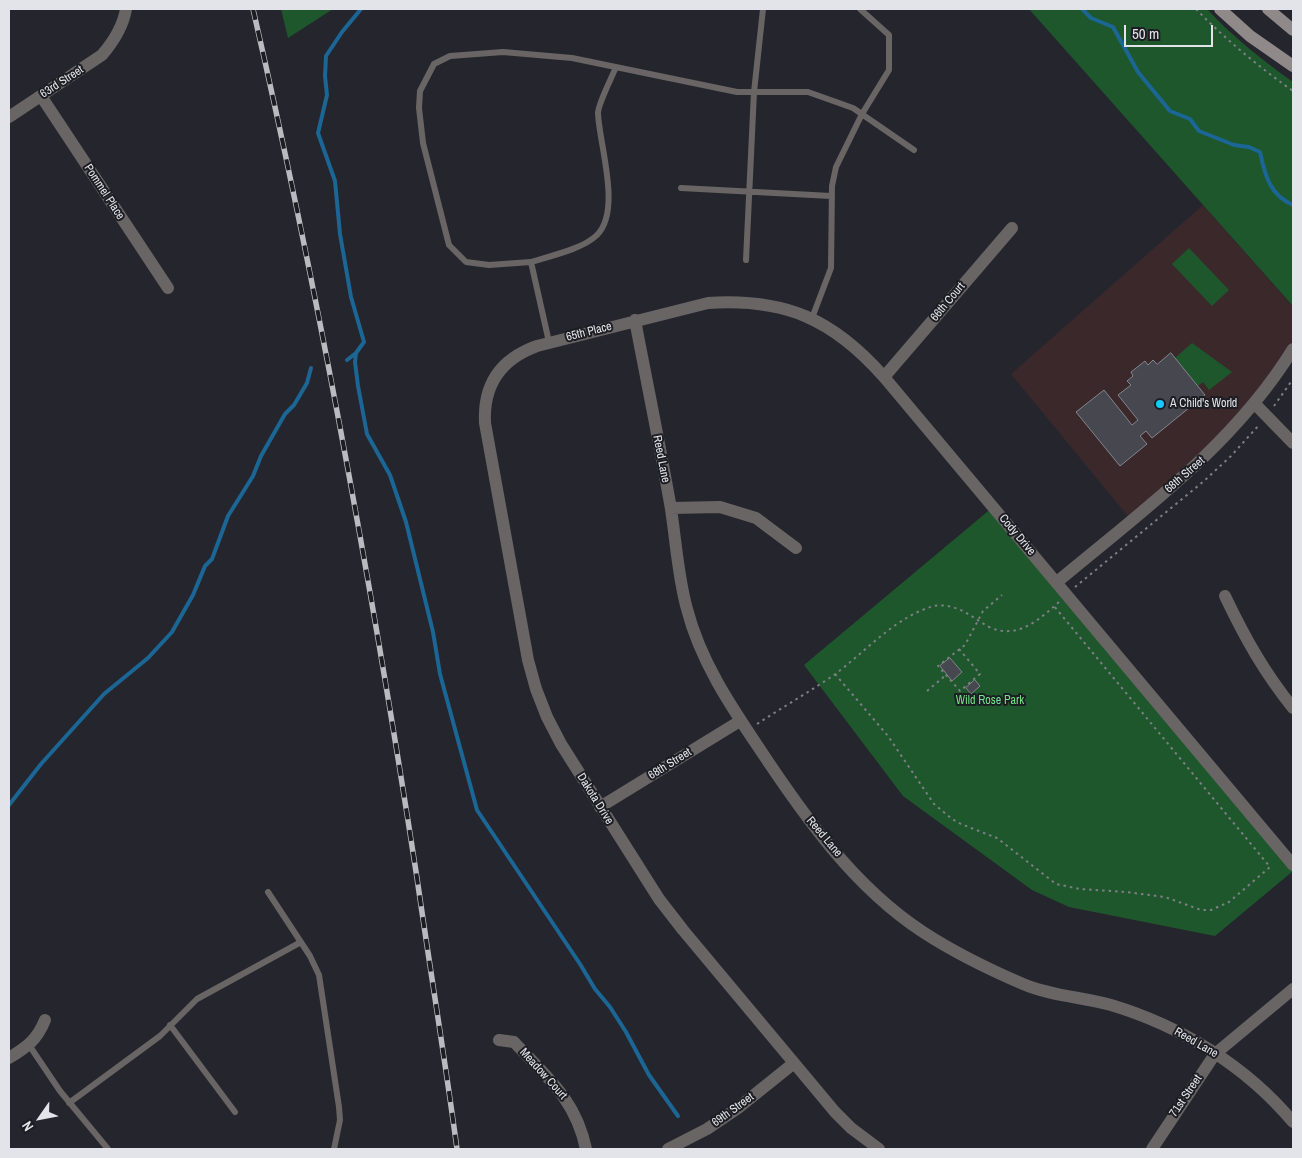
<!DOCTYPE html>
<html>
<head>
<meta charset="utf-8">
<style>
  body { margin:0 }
  #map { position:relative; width:1302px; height:1158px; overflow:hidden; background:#25262d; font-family:"Archivo Narrow",sans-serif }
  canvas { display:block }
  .frame { position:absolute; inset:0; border:10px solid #e3e4e9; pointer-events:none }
  .north { position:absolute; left:15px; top:1093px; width:50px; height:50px; -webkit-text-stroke:4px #1c1c23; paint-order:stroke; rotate:237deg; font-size:14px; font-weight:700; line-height:20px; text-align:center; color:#e3e4e9 }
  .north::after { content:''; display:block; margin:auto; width:18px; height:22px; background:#e3e4e9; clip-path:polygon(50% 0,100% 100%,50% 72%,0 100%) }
  .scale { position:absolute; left:1124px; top:25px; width:89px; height:22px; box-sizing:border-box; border:2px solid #e3e4e9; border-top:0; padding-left:6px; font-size:15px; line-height:18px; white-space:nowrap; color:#e3e4e9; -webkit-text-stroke:4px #1c1c23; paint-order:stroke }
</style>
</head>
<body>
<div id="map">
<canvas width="1302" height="1158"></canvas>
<div class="frame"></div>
<div class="north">N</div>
<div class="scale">50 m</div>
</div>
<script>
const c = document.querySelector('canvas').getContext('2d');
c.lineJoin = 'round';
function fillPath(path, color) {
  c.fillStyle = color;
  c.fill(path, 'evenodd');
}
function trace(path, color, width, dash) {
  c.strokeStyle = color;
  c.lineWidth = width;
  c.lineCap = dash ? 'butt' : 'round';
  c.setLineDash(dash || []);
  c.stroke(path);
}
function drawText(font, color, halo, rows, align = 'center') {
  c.font = font + ' "Archivo Narrow",sans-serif';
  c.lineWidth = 4;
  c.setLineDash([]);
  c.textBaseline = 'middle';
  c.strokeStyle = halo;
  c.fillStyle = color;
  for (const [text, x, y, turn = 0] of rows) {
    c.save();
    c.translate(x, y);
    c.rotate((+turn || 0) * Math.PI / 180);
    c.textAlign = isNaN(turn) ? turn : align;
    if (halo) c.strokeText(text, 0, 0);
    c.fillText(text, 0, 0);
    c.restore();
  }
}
fillPath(new Path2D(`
  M1203,205l90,102v42l-34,49 -128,122 -120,-146z`), '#3b282b');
fillPath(new Path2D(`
  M281,9h52l-45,29z
  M1029,9h178c26,28 55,51 86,73v220l-1,3z
  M1189,248l40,42 -17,16 -40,-42z
  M1192,343l40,29 -23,18 -6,-8 -5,4 -23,-28z
  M993,507l300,364 -78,65 -146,-29 -37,-17 -129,-94 -99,-131z`), '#1e572c');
trace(new Path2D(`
  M1082,9l9,9 22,9 25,45 32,39 20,8 9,12 35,14 15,2 11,5c5,24 10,43 33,53
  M356,353l-1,9 3,24 9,48 23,41 16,47 27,110 7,42 37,136 103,154 15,25 15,18 16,25 23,43 29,41
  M347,360l9,-7 8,-11 -13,-45 -11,-63 -5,-53 -17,-48 9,-38 -2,-19 1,-20 16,-24 19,-23
  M9,805l32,-41 63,-70 44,-36 24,-26 21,-37 12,-29 7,-7 16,-43 25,-40 8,-20 24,-42 9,-9 13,-22 4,-15`), '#1b6695', 4);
const building = new Path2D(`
  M1171,353l34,42 -53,43 -6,-7 -6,5 7,8 -27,22 -44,-54 28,-22 28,35 6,-5 -20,-25 13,-10 -4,-4 6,-5 -2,-4 14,-11 3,4 5,-5 4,4z
  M950,658l12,14 -10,9 -12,-15z
  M975,680l5,6 -9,8 -5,-6z`);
fillPath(building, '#46474f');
trace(building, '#84858d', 1);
trace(new Path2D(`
  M1196,9c29,30 63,58 97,82
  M1274,406l19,-27
  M1075,587l129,-106 27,-25 28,-31
  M959,649l21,25 -20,17 -22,-25 27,-21 18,-34 19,-16
  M835,674l53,62 46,68 18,15 9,5 36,14 59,46 24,5 46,3 39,5 36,13h10l18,-8 41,-35 -216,-261
  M927,691l19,-16
  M757,724c26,-17 52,-32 77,-49 30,-22 62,-59 100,-69 9,-2 20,1 29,5 9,5 17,11 26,16 28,13 50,-7 70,-25`), '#7e7f85', 2, [2.5, 4]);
trace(new Path2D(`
  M681,188l150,8
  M746,260l8,-168 9,-83
  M531,262c19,-6 52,-13 66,-27 25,-25 2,-91 1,-122 0,-9 14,-36 18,-46
  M812,318l19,-50 1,-82 4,-19 26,-53 27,-44v-35l-29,-26
  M549,342l-18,-80 -42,3 -23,-3 -17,-17 -26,-102 -4,-35 1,-17 14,-27 16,-8 53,-4 69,6 165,34h71l45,16 61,42
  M268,892l42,64 9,19 20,132 1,13 -6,29
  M170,1025l65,87
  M29,1045l31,46 48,58
  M69,1103l91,-67 37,-37 104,-57`), '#6a6565', 6);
trace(new Path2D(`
  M41,96l127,192
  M9,117l93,-62c12,-14 21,-28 24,-46
  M635,320c12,63 25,126 36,189 5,33 7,68 16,100 13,51 43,96 72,139 45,68 95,139 164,184 32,21 65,37 100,52 28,12 59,13 88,21 70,21 135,61 182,117
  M884,377l128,-149
  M1254,403l39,40
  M671,508l49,-1 36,11 40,30
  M1057,582c85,-71 177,-137 236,-233
  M1225,596c20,42 39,76 68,112
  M600,807l140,-86
  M499,1040l15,2c33,35 62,58 72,107
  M9,1058c18,-11 28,-18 36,-38
  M668,1149l39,-20 31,-21 56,-45
  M879,1149l-28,-21 -16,-16 -152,-182 -24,-31 -98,-155 -14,-27 -11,-28 -8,-29 -43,-237c-2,-39 16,-64 52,-77l171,-43c77,-5 125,16 176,74l409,488
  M1152,1149l63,-95 78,-65`), '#6a6565', 12);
trace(new Path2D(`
  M1220,9l30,27 43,30
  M1268,9l25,21`), '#908989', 12);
const rail = new Path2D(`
  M253,9c66,287 119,578 164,869 13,91 28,181 40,271`);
trace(rail, '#babbc0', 5.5);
trace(rail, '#1c1c23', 4, [11]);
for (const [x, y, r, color] of [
  [1160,404,5,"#13cafb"]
]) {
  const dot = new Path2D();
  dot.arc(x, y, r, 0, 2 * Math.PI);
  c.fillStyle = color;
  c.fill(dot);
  trace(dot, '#1c1c23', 2);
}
drawText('12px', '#e3e4e9', '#1c1c23', [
  ["63rd Street",62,82,-33],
  ["Pommel Place",104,192,57],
  ["66th Court",948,302,-50],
  ["65th Place",589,332,-14],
  ["Reed Lane",661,459,79],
  ["68th Street",1185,475,-41],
  ["Cody Drive",1017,535,50],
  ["68th Street",670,764,-32],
  ["Dakota Drive",595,799,58],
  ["Reed Lane",824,837,50],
  ["Reed Lane",1196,1043,30],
  ["Meadow Court",543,1074,48],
  ["71st Street",1186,1096,-56],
  ["69th Street",733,1110,-36]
]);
drawText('12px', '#e3e4e9', '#1c1c23', [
  ["A Child's World",1170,404]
], 'left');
drawText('12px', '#75e38b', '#1c1c23', [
  ["Wild Rose Park",990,701]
]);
</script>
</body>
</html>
